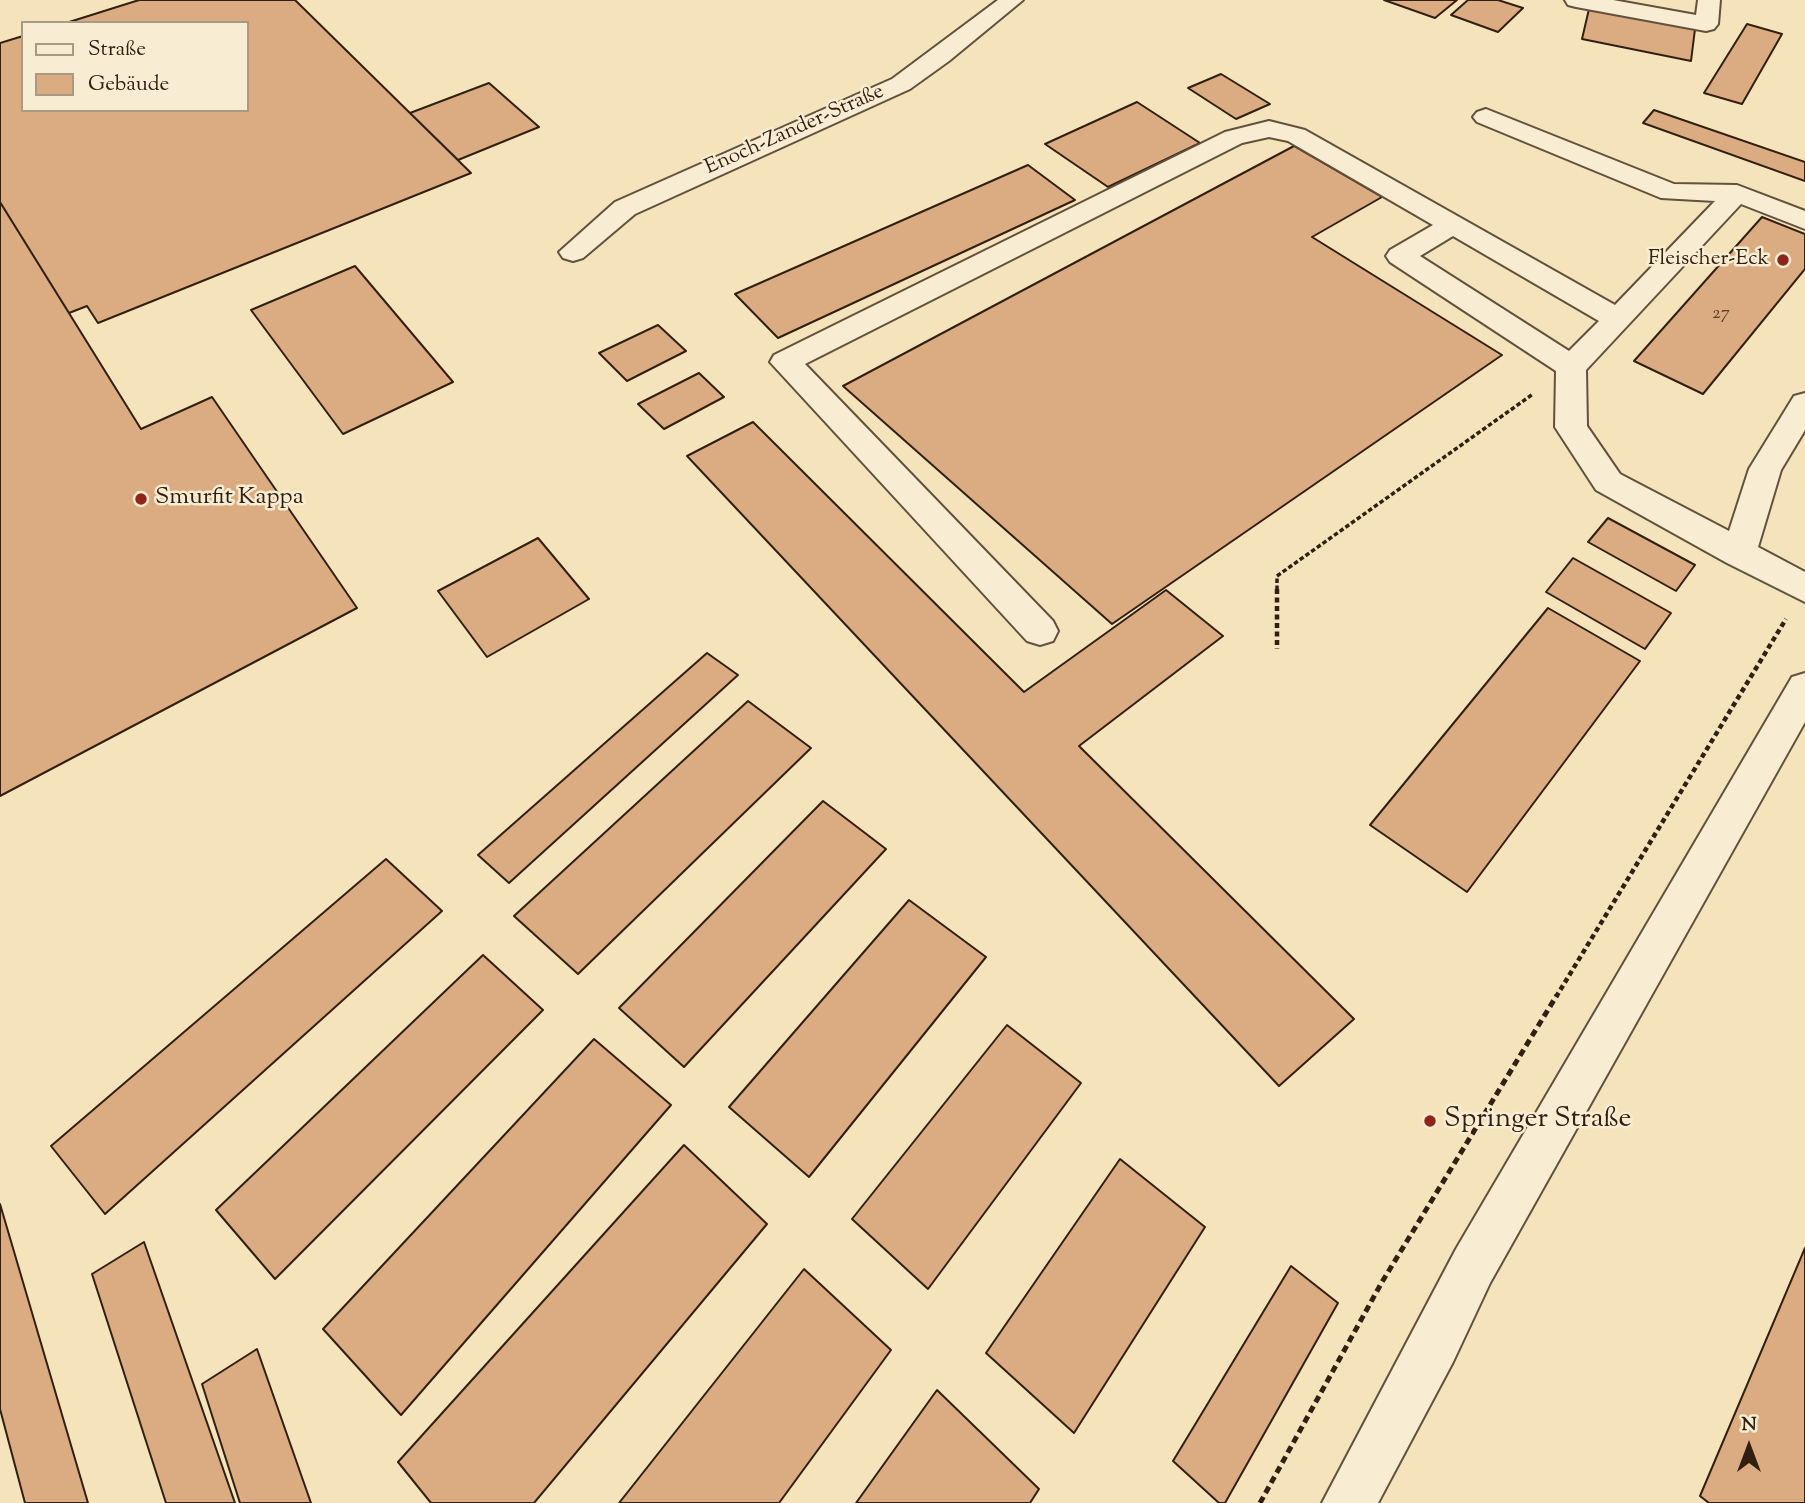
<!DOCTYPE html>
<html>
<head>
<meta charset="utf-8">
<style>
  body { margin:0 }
  #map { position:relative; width:1805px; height:1503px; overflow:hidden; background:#f5e3bb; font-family:"Sorts Mill Goudy",serif }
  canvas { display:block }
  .legend { position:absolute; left:21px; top:21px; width:228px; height:91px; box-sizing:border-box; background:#f8edd3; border:2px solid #a89b86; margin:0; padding:9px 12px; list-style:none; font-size:21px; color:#312012 }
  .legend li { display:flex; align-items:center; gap:14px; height:35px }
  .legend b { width:35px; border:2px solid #a89b86 }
  .north { position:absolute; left:1714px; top:1412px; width:70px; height:70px; -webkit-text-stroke:5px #f8edd3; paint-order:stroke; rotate:0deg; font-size:19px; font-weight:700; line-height:28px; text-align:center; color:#312012 }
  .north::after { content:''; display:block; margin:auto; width:24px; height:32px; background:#312012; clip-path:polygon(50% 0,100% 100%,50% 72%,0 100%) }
</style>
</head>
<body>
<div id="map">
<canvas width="1805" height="1503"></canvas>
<ul class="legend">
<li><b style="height:9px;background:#f8edd3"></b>Straße</li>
<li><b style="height:19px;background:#dbab81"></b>Gebäude</li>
</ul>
<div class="north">N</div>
</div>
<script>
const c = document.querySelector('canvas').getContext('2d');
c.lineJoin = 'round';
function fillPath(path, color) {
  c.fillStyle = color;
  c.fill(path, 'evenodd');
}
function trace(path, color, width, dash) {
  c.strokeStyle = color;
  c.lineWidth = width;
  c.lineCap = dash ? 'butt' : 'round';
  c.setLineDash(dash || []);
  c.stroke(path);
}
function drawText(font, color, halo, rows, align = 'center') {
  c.font = font + ' "Sorts Mill Goudy",serif';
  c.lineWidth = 5;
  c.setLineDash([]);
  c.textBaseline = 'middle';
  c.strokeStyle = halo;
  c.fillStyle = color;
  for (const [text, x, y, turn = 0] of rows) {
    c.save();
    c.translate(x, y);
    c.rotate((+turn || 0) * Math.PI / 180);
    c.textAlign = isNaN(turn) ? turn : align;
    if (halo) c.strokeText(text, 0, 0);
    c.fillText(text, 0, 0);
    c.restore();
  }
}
const building = new Path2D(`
  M139,0h156l176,173 -373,150 -11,-17 -18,7 -69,-111v-159l23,-7v74h224v-87h-181z
  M1384,0h73l-22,18z
  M1468,0h30l25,8 -25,24 -47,-17z
  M1589,9l106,20 -4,32 -109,-22z
  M1747,24l35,10 -40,70 -38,-11z
  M1221,74l49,30 -34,15 -48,-31z
  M489,83l50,44 -81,33 -48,-47z
  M1137,102l63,41 -92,44 -63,-43z
  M1654,110l151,52v19l-162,-58z
  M1294,146l88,51 -70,40 190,118 -390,269 -269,-238z
  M1028,165l47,35 -297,138 -43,-44z
  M0,202l141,227 71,-32 145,211 -357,188z
  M1762,217l43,17v35l-102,125 -69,-33z
  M355,266l98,116 -110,52 -92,-124z
  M658,325l28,26 -59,30 -28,-28z
  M699,373l25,24 -60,32 -26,-25z
  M753,422l271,270 142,-102 57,46 -144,110 275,273 -75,67 -592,-630z
  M1608,518l87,47 -19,26 -88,-49z
  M538,538l51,61 -102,58 -49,-66z
  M1573,558l98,55 -26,36 -99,-57z
  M1548,608l92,53 -173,231 -97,-67z
  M707,653l31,22 -229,208 -31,-28z
  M748,701l63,47 -233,226 -64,-58z
  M823,801l63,48 -202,218 -65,-59z
  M386,859l56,52 -337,303 -54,-68z
  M909,900l77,57 -177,220 -80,-70z
  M483,955l60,55 -268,269 -59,-69z
  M1007,1025l74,58 -153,206 -76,-70z
  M594,1039l77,66 -270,310 -78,-86z
  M684,1145l83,79 -233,279h-103l-33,-41z
  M1120,1159l85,68 -131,206 -88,-80z
  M0,1204l88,299h-63l-25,-94z
  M144,1242l91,261h-69l-74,-229z
  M1805,1248v255h-96l-9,-7z
  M1291,1266l47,37 -113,200h-6l-46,-42z
  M804,1269l87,81 -112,153h-160z
  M257,1349l54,154h-71l-38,-119z
  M937,1390l102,99 -9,14h-174z`);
fillPath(building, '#dbab81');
trace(building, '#312012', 2);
const minor = new Path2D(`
  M998,0h25l-74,61 -39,28 -275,125 -52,44 -10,3 -10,-3 -4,-6 56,-50 277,-123z
  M1565,0h48l83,15 2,-15h22l-2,24 -4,5 -8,2 -130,-24 -8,-2z
  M1486,109l188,75 63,1 68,26v18l-64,-25 -155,166 1,56 33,48 109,57 20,-62 45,-73 11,-3v37l-24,40 -23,77 47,25v30l-78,-39 -131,-73 -41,-63 1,-56 -166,-109 -4,-6 4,-6 43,-25 -145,-84 -19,-4 -27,6 -437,221 248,257 5,10 -5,10 -13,4 -13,-4 -257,-279 4,-7 451,-223 44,-11 36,9 310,175 100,-104 -54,-3 -184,-76 -4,-5 4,-5zM1453,236l146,85 -30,30 -149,-95z
  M1805,673v49l-315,561 -37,79 -75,141h-56l134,-254 336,-572z`);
trace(minor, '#62513c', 4);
trace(new Path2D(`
  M1277,590v-14l256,-182`), '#312012', 3.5, [4.5, 2.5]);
trace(new Path2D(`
  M1277,589v60
  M1556,997l230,-378`), '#312012', 4.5, [5, 3.5]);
trace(new Path2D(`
  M1260,1503l122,-221 175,-287`), '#312012', 5, [7, 4.5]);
fillPath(minor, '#f8edd3');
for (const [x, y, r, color] of [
  [1783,260,7,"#8f2418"],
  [141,499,7,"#8f2418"],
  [1430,1121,7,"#8f2418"]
]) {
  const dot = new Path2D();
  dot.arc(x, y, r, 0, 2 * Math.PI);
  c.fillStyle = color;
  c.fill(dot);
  trace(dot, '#f8edd3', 2.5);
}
drawText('18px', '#5c432e', null, [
  ["27",1721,315]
]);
drawText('21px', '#312012', '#f8edd3', [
  ["Enoch-Zander-Straße",795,131,-24]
]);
drawText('21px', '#312012', '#f8edd3', [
  ["Fleischer-Eck",1769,260]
], 'right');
drawText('24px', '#312012', '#f8edd3', [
  ["Smurfit Kappa",155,499]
], 'left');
drawText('28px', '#312012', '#f8edd3', [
  ["Springer Straße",1444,1121]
], 'left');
</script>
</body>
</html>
